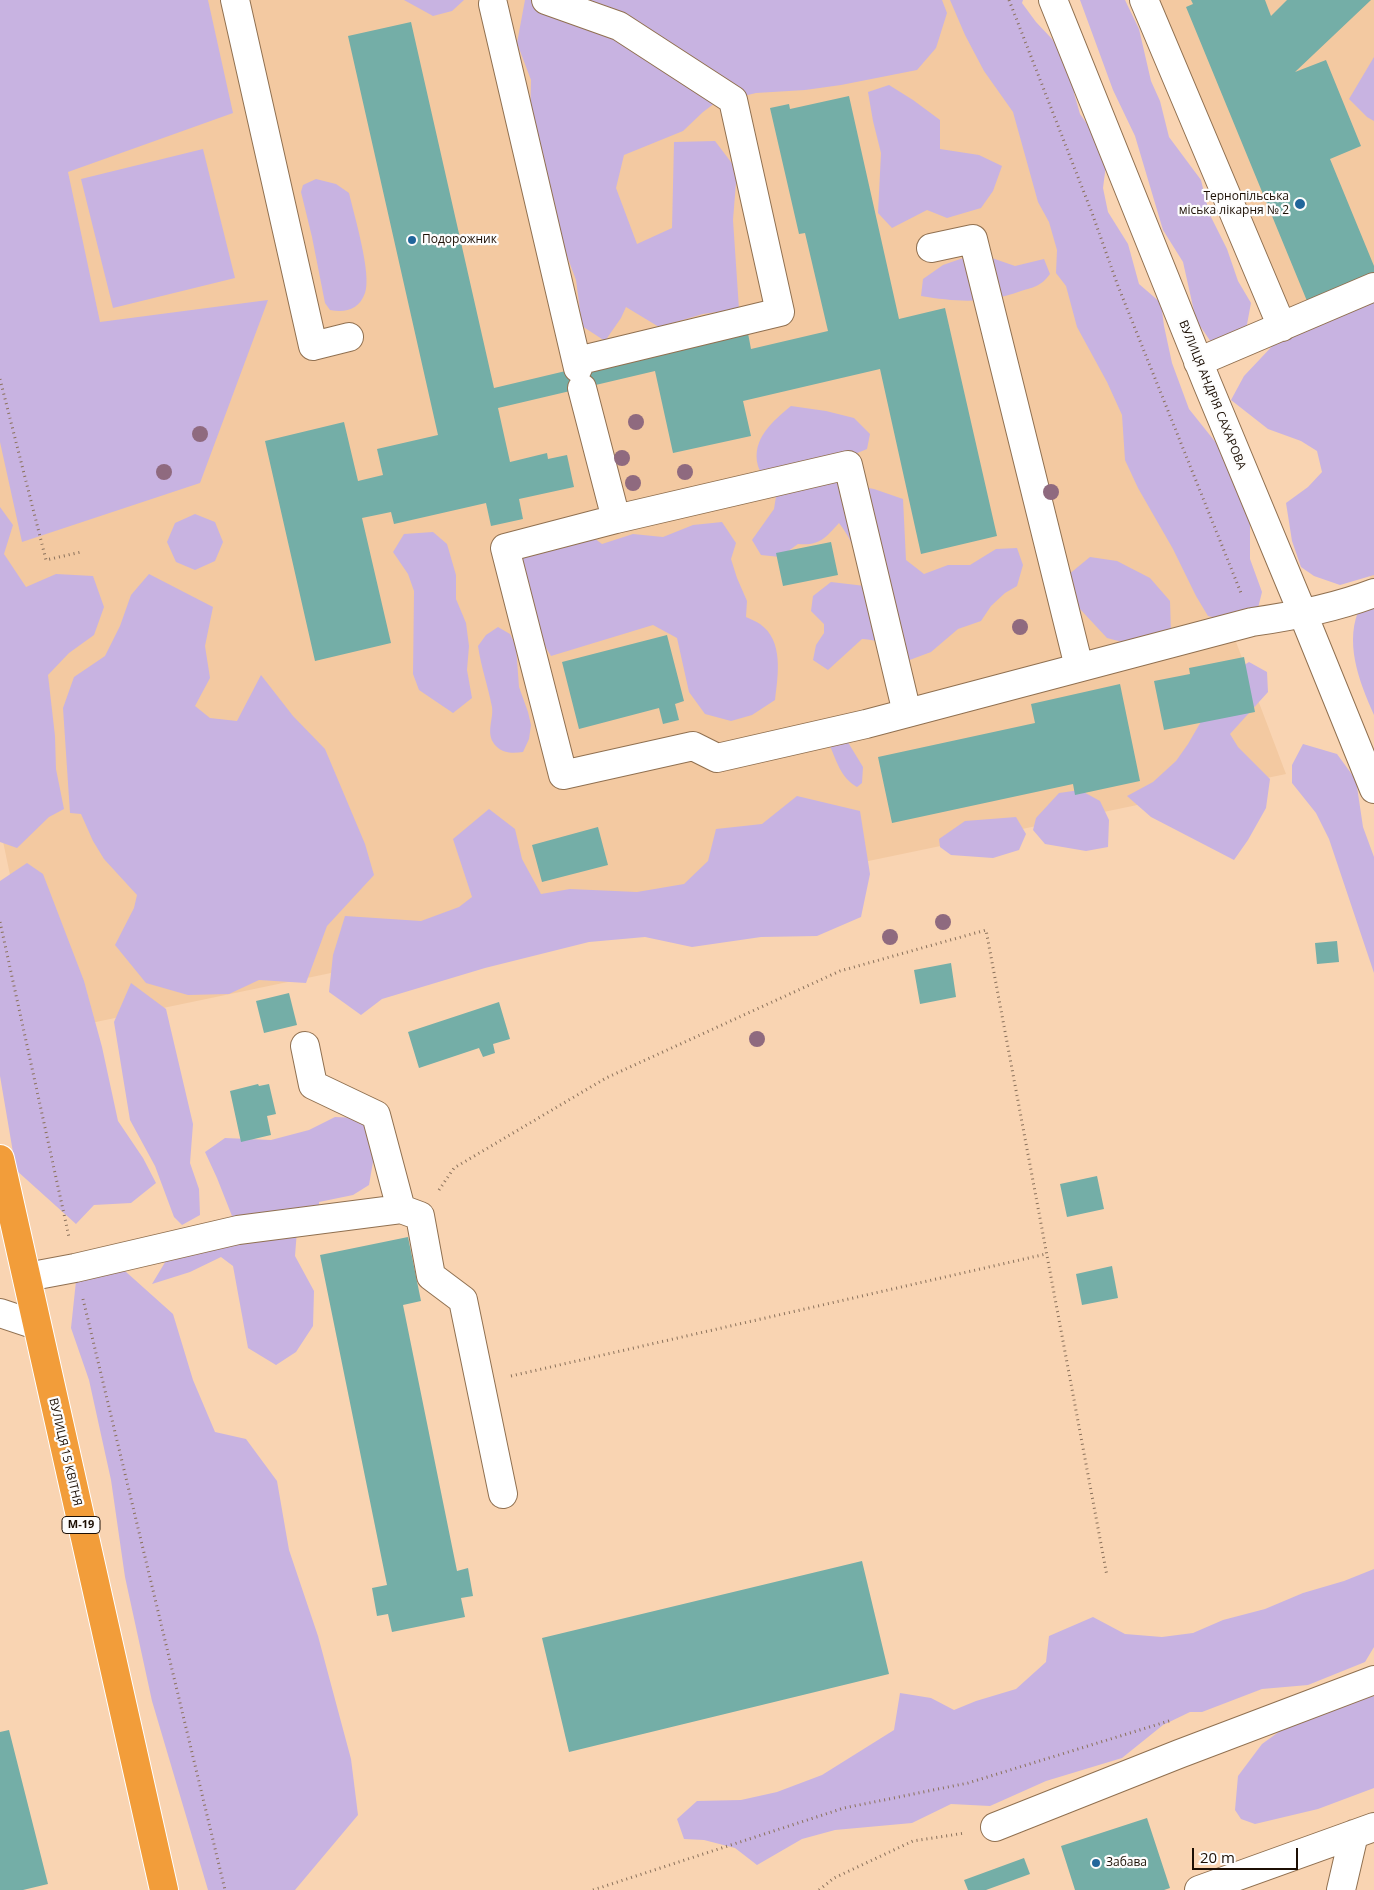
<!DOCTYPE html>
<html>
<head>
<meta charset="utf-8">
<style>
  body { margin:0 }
  #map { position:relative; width:1374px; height:1890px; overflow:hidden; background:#f9d4b2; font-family:"Open Sans",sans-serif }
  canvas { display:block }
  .scale { position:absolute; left:1192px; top:1848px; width:106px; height:22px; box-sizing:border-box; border:2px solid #1c0f04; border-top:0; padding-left:6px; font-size:15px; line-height:18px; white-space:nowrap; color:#1c0f04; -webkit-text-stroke:4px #fdfdfd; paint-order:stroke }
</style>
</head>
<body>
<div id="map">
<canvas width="1374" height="1890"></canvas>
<div class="scale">20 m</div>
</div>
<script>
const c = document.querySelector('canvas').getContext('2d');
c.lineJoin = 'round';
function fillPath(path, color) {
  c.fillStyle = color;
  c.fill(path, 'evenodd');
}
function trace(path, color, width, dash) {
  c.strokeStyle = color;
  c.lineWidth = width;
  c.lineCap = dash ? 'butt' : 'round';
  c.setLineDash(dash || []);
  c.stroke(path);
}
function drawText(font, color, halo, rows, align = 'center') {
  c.font = font + ' "Open Sans",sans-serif';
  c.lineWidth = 4.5;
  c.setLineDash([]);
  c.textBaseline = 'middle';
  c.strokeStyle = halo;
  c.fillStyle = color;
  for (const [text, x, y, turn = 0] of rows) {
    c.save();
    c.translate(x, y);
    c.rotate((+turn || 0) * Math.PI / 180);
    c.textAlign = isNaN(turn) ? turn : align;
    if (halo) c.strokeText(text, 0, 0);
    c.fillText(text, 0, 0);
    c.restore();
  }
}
fillPath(new Path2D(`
  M0,0h993l293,774 -1243,259 -43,-206z
  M1149,0h225v587l-71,-179z`), '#f3c9a1');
fillPath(new Path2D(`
  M0,0h208l25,113 -165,59 32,150 168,-22 -68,183 -178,59 -22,-100z
  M404,0h60l-12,11 -19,5z
  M525,0h417l5,13 -11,35 -19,22 -76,15 -36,5 -49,3 -41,10 -12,9 -20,19 -59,24 -8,33 21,56 35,-16 2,-86 41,-1 22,29 -4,50 6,89 -36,5 -44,13 -33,-20 -5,11 -16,23 -23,-15 -6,-46 -15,-40 -31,-114 1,-46 -14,-37z
  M950,0h73l-1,3 14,19 16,17 22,31v23l6,21 24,34 2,17 -3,23 5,24 20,32 11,40 22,19 3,23 8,37 17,46 44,55 17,55v40l12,33 -5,20 -15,12 -34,-8 -12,-20 -23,-47 -35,-61 -13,-28 -3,-45 -15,-33 -30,-55 -11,-41 -10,-13 1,-23 -8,-28 -11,-20 -25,-90 -29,-41 -19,-36z
  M1080,0h45l14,29 12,52 9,20 9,36 32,43 8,33 18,36 11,32 13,22 -6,32 -34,7 -15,-22 -13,-58 -20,-32 -28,-94 -22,-46z
  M1374,57v64l-7,-4 -18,-18z
  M889,85l24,15 27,20v29l39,6 23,11 -9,25 -12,17 -34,10 -20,-8 -35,18 -14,-15 3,-60 -8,-32 -5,-29z
  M203,149l32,129 -122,30 -32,-129z
  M316,179l20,5 13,9c5,22 23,81 16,100 -6,17 -20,20 -35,17l-5,-7 -13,-66 -11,-45 2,-7z
  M969,256l20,1 26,9 29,-7 6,15c-9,12 -15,13 -29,17 -36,13 -63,11 -100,5l2,-17 20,-14z
  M1374,299v276l-34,10 -26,-9 -13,-9 -9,-26 -6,-38 22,-16 14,-15 -5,-21 -16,-10 -33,-12 -37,-29 13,-24 33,-35 34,-12z
  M791,406l35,5 28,7 16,16 -3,15 -29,12 10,23 26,5 29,10 3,61 18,14 24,-9h22l26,-16 21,-1 6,17 -6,21 -12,7 -14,13 -10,15 -23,8 -27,23 -24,9c-16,-12 -24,-21 -45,-22l-34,31 -15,-10 3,-15 8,-12v-9l-13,-13 2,-15 18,-14 34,4c-3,-22 -12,-45 -26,-63 -14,15 -19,23 -41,21l-18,13 -19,-2 -9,-15 22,-31 3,-19c-5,-6 -17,-16 -19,-24 -7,-27 15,-45 33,-60z
  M0,507l13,18 -9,29 22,33 30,-13 37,2 11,31 -10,28 -25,18 -21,22 7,61 1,33 8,40 -15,8 -32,31 -17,-6z
  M195,514l20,8 8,20 -8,19 -20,9 -19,-8 -9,-20 8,-19z
  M722,522l14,21 -5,16 6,19 10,23 -1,16c4,2 10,4 14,7 24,17 18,51 15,76l-23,15 -21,6 -26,-7 -16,-22 -12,-54 -24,-13 -102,31 -14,-23 -3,-31 -21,-40 7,-28 62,-5 20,15 31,-10 30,3 30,-12z
  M433,532l14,12 9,31v24l10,24 3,23 -2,24 5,28 -19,15 -34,-23 -6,-16 1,-83 -6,-17 -15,-22 11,-18z
  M1090,557l27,4 33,17 20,23 1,32 -30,14 -34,-9 -40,-43 1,-20z
  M149,574l64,33 -8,39 5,32 -15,28 15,12 27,3 24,-46 32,41 32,33 40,95 9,31 -47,51 -21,57 -47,-3 -30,14 -41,1 -42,-12 -31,-38 19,-37 3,-13 -33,-36 -11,-18 -12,-27 -11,-1 -7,-105 11,-31 31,-21 15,-30 11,-31z
  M1374,590v125c-15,-34 -31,-74 -13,-110 2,-5 9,-10 13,-15z
  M498,627l12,7 6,12 3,41 9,25 3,13 -2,14 -6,13c-8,1 -19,2 -26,-5 -13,-12 -3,-27 -5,-40 -4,-21 -11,-40 -14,-61l8,-11z
  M1249,662l18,10 1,20 -38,42 8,13 32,32 -4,29 -18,32 -14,20 -83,-43 -24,-21 26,-14 23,-21 12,-17 40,-69z
  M846,739l17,28 -1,16 -5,4c-17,-10 -20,-26 -28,-43z
  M1303,744l34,10 19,26 7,47 11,30v116l-45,-134 -13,-26 -24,-30v-18z
  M1080,790l20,11 9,19 -1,27 -22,4 -41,-7 -12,-14 3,-12 23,-25z
  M797,796l63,15 10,63 -9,43 -44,19 -56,1 -69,10 -47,-10 -56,5 -104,26 -103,31 -21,16 -32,-23 4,-37 12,-39 76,5 38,-14 13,-10 -19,-58 36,-30 26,20 7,30 19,35 29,-5 67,3 47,-8 24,-23 8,-32 46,-5z
  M1016,817l10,17 -7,16 -26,8 -42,-3 -11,-8 -1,-8 26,-18z
  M27,863l16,11 41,107 18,66 16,74 25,37 13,25 -25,20 -37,2 -18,19 -60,-54 -16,-94v-195z
  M131,983l35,26 27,115 -3,39 9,26 1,26 -18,10 -8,-8 -19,-51 -25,-46 -16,-98z
  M335,1117l27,1 13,32 -6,35 -16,10 -34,7v21l-22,7 -2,26 19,35 -1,35 -17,26 -20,13 -28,-17 -15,-82 -12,-9 -31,15 -38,12 18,-30 45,-19 17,-19 -15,-38 -12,-26 20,-14 46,2 38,-10z
  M125,1271l48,43 20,66 22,52 31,7 31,42 12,69 29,86 33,123 7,56 -63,75h-87l-56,-189 -27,-124 -14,-97 -22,-100 -18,-52 5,-47z
  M1374,1569v78l-9,15 -57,23 -46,4 -60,23h-12l-27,13 -41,33 -76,23 -56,25 -39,-2 -39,19 -77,7 -33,9 -45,26 -22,-17 -31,-8 -20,-1 -7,-20 20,-18 44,-1 36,-8 45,-17 72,-45 6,-37 31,5 23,12 22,-9 40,-12 30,-27 3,-26 44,-19 32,17 37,3 31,-4 30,-13 42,-11 38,-16 41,-12z
  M1374,1696v92l-56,21 -63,15 -14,-5 -6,-9 3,-34 24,-32 25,-18 38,-20z`), '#c8b3e1');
fillPath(new Path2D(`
  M1191,0h74l6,16 16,-16h84l-76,72 31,-12 35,86 -31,13 44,107v7l-67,28 -121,-294 7,-3z
  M411,22l83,366 253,-60 4,21 77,-18 -23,-98 -6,1 -29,-126 19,-4 1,5 59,-13 50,223 46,-11 52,228 -76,18 -41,-185 -137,32 8,35 -78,17 -18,-82 -157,37 12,54 37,-9 1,6 19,-4 7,32 -55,12 4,20 -32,7 -5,-23 -92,21 -3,-12 -29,6 29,125 -76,18 -50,-220 79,-19 14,59 25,-6 -6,-26 61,-14 -90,-399z
  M831,542l7,33 -55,11 -7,-33z
  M667,635l17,66 -9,3 4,16 -16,4 -4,-16 -80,21 -17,-67z
  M1244,657l11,55 -91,18 -10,-49 36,-7 -1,-6z
  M1120,684l20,97 -65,14 -2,-11 -181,39 -14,-66 157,-34 -4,-19z
  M598,827l10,38 -66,17 -10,-37z
  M1337,941l2,21 -22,2 -2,-21z
  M951,963l5,34 -36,7 -6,-34z
  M289,993l8,32 -33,8 -8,-32z
  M499,1002l11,37 -17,5 2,9 -12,4 -4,-9 -60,20 -11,-36z
  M258,1084l1,2 10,-2 7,30 -9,2 4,19 -30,7 -11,-51z
  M1097,1176l7,33 -37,8 -7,-33z
  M408,1237l13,64 -18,4 54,266 11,-3 5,28 -12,2 4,19 -73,15 -4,-18 -11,2 -5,-28 15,-3 -67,-330z
  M1112,1266l6,32 -36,7 -6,-31z
  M862,1561l27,113 -320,78 -27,-114z
  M9,1730l39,154 -25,6h-23v-158z
  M1147,1818l23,70 -6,2h-89l-14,-44z
  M1024,1858l6,16 -44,16h-18l-4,-10z`), '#74aea7');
const minor = new Path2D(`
  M235,0l78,346 36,-9
  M546,0l73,26 114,74 47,212 -203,49
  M1053,0l154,383 96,231 71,175
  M1144,0l138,327
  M493,4l85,364
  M931,248l42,-9 106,428
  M1198,362l176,-75
  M582,388l34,131 -111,29 58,227 130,-29 24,12 149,-34 386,-102c42,-6 83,-14 122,-29
  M616,519l232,-54 59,248
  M305,1046l8,39 63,30 25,94
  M27,1277l48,-9 163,-38 163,-21 19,7 11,60 32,24 40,194
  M0,1313l36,12
  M995,1827l184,-73 195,-74
  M1199,1890l175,-63
  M1341,1890l13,-56`);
const highway = new Path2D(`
  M0,1159l164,731`);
trace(minor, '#907050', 30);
trace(highway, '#fff', 30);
trace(new Path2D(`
  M1009,0l83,213 26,73 123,307
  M0,379l46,181 35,-8
  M0,922l69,315
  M439,1190l15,-22 152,-90 234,-107 146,-41 121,646
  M83,1299l142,591
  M511,1376l535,-122
  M593,1890l251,-82 124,-25 204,-63
  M819,1890l15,-12 79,-37 52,-8`), '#8a715b', 3, [1, 4]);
trace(minor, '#fff', 28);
trace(highway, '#f29d3a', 28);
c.fillStyle = '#8f6a7f';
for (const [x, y] of [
  [636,422],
  [200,434],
  [622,458],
  [164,472],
  [685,472],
  [633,483],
  [1051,492],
  [1020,627],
  [943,922],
  [890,937],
  [757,1039]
]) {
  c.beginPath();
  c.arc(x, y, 8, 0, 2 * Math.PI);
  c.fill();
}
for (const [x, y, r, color] of [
  [1300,204,6,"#21669b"],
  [412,240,5,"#21669b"],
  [1096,1863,5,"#21669b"]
]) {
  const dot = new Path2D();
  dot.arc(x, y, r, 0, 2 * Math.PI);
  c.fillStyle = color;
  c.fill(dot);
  trace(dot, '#fdfdfd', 2);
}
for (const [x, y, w] of [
  [81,1525,38]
]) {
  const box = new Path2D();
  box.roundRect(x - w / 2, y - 8.5, w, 17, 4);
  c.fillStyle = '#fdfdfd';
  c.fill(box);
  trace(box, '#1c0f04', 1);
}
drawText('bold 11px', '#1c0f04', null, [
  ["М-19",81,1525]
]);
drawText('12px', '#1c0f04', '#fdfdfd', [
  ["Тернопільська",1289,197,"right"],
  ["міська лікарня № 2",1289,211,"right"],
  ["Подорожник",422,240],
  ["Забава",1106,1863]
], 'left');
drawText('12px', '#1c0f04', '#fdfdfd', [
  ["ВУЛИЦЯ АНДРІЯ САХАРОВА",1212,395,68],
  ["ВУЛИЦЯ 15 КВІТНЯ",65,1452,77]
]);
</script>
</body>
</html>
